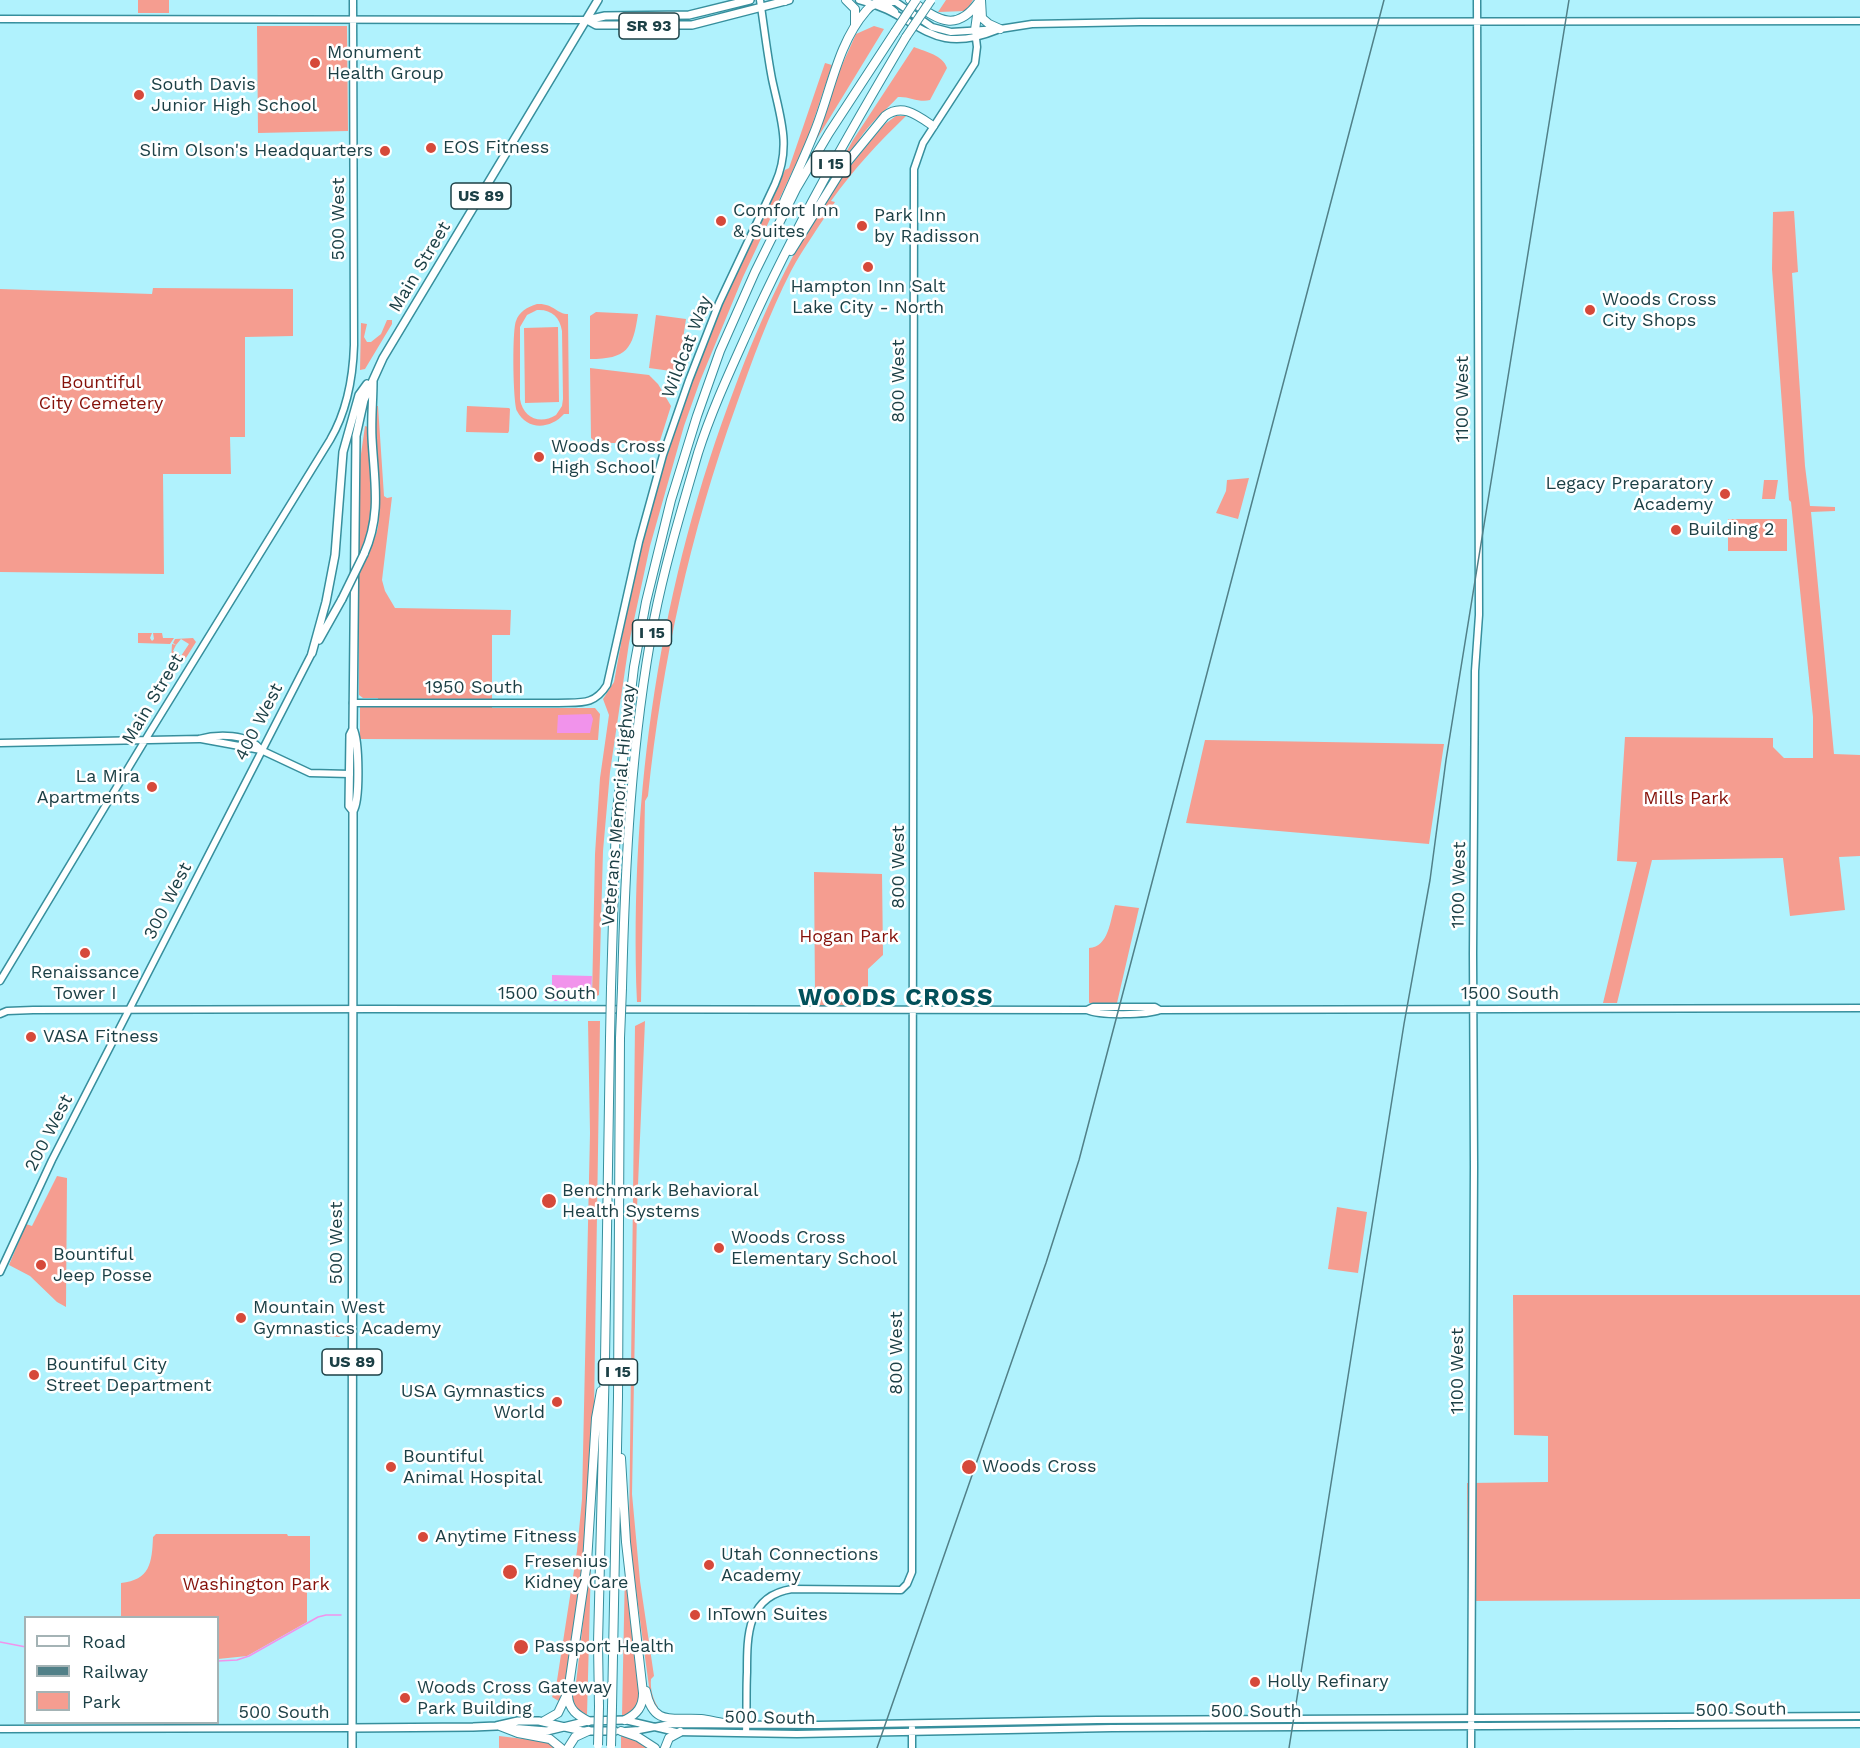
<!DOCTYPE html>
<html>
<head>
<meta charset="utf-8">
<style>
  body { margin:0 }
  #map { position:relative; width:1860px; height:1748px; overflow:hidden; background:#b0f2fd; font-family:"Work Sans",sans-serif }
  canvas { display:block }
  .legend { position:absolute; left:24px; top:1616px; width:195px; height:108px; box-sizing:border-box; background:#fff; border:2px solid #a4b3b5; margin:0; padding:8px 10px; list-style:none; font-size:18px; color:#1c4046 }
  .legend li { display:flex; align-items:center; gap:12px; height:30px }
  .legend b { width:30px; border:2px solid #a4b3b5 }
</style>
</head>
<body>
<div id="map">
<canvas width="1860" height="1748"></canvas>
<ul class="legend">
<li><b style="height:8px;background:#fff"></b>Road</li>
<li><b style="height:8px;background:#518088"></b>Railway</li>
<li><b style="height:16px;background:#f59d90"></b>Park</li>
</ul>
</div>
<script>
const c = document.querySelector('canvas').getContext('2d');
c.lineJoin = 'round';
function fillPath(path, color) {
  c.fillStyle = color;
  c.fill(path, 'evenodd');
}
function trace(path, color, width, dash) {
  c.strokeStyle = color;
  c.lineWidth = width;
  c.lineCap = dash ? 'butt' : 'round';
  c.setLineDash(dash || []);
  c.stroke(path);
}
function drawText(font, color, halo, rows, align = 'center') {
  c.font = font + ' "Work Sans",sans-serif';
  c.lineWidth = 5;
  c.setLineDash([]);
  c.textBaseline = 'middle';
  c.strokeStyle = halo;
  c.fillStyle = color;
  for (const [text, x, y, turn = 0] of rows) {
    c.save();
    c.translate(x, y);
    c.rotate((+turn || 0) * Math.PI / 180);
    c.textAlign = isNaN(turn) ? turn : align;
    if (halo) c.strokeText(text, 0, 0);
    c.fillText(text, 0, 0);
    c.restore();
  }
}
fillPath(new Path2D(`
  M138,0h31v13h-31z
  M946,0h27l-7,11 -28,1z
  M257,26h90l1,105 -90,2z
  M874,26l10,3 -69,113 23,-68 18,-40z
  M914,47c12,5 29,8 33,21l-17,32c-11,3 -21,-4 -32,-3 -13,14 -23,21 -35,37 -10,14 -30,50 -39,58l29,-52z
  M825,63l7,2 -25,75 -64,137 -43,104 -16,45 -34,120 -21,97 -19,129 -7,79 -4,144 -7,3 3,-144 5,-76 9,-63 -6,-16 11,-17 19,-105 20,-78 34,-105 42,-105 56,-119 4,-2z
  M896,116h10c-28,27 -53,54 -75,85l4,1c-15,23 -31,45 -44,69 -22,43 -39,90 -55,135 -46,127 -74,256 -88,390l-3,5 -4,201h-4c-8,-209 23,-419 98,-615 26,-70 58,-140 101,-201 15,-22 32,-42 49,-62z
  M1794,211l4,61 -6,1 13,193 5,40 25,1v4l-24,1 23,242 26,1v101l-21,1 6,53 -55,6 -7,-58 -131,2 -35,143h-14l34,-141 -20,-1 8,-124 148,1v9l11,11h29v-41l-22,-215 -2,-2 -17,-231 1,-57z
  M153,288l140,1v47l-48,1v100h-15l1,37h-68l1,100 -164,-2v-283l152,5z
  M537,304c16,-1 20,10 31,10l1,100h-5c-13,15 -37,17 -47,-3 -4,-10 -5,-80 -1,-90 3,-9 11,-14 21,-17zM537,310c14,-1 23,7 25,21l1,68 -1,7 -6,9c-16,10 -33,3 -36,-16v-72l7,-12z
  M596,312l42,2c-5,35 -11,45 -48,45v-43z
  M656,315l30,4 -8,53 -29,-4z
  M387,320h5v4l-27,45 -5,1 1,-47 6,1 -3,13 3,5h4l10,-8z
  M558,327l1,75 -34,1 -1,-75z
  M590,368l59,7 9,9 13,22 -13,41 -25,-1v-3h-36l-6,-5z
  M376,406h2l6,90 3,2 5,-1 -10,83 3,11 10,17 116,2 -1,25h-18v73h103l5,6 -2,26 -238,-1v-32h17l1,-9h-15l-4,-3v-93c-10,-22 14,-52 19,-75 2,-14 1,-28 0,-42 -2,-26 -5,-53 -2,-79z
  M467,406l42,2 1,1 -1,22 -1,2 -42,-1z
  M365,426l3,1 5,68 -1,28 -12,32h-3l1,-80z
  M1249,478l-11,41 -22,-6 10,-22 1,-11z
  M1764,480h14l-3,19h-13z
  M1728,519h59v32h-59z
  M138,633h14l-2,5 2,3 2,-2 -1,-6h9l1,5h11l-4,6 -32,-1z
  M193,638l3,4 -12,19h-13l1,-17 4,1 -3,6 8,5 8,-12 -8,-5 -5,6 -3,-2 2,-4z
  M1205,740l239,4 -15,100 -243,-21z
  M814,872l68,2 1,81 -15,14v36l-52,1 -3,-2v-10l2,-1z
  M1115,905l24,3 -22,95h-28v-55c20,-1 21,-28 26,-43z
  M588,1021h12l-6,388 -11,160 -21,134 -10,-6 4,-10 21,-136 5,-52 8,-366z
  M645,1021l-8,187 -5,286 8,87 14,95 -3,3c-1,10 2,20 7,28l-1,2 -7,-15 -21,-156 6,-512z
  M57,1176l10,2 -1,129 -9,-5 -27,-26 -21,-11 17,-41 6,2z
  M1337,1207l30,5 -9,61 -30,-4z
  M1513,1295h347v304l-392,2 -1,-118 81,-1v-46l-34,-1z
  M325,1324h15v13l-15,-1z
  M156,1534h131l1,2h22v43l-3,8v35l-60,34 -29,3v-41l-97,-1v-34c29,-3 31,-20 32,-46z
  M590,1562h1l-4,153c-17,-9 -16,-15 -11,-32z
  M625,1570l11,100 5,19 -3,19 -11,7 -5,1z
  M499,1736l50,6 10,6h-60z
  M621,1736l9,1 22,11h-31z`), '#f59d90');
fillPath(new Path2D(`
  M591,714l2,5 -3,14h-33l1,-18z
  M552,975l40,1 -1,21 -5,4h-34z`), '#f193eb');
trace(new Path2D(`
  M0,1642l26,5
  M218,1661l19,-1 12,-4 69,-39 8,-2h15`), '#f193eb', 1.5);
const secondary = new Path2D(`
  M859,0c60,14 69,58 138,30
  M893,0l39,27 19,5 49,-3 32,-5 108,-2 720,-1
  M0,19l587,1
  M353,703h205c22,-1 36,3 49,-18l32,-143 24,-87 26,-75 30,-77 56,-119c17,-38 5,-67 -3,-105 -5,-26 -8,-53 -12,-79
  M201,739l60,11 49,23 40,1
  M0,743l199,-4c18,-5 50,-6 62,11
  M0,981l150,-249 180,-292c17,-29 23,-61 24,-95l-1,-345
  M1087,1010l6,-3h62l5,3
  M0,1014l7,-3 26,-1 339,-1 715,1c13,6 60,5 73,0l700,-2
  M0,1272l52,-112 260,-507
  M625,1720l51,12 121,2 315,-6 748,-4
  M912,1728v20
  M0,1729l352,-1
  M626,1731l13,-1 31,-6 148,1 279,-5 763,-4
  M746,1732c1,-20 0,-40 1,-60 0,-37 0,-76 45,-83l109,1 6,-6 5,-12 2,-1403 9,-26 52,-80 2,-16 -2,-17
  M1471,1748l3,-581 -1,-214 2,-282 4,-56 -2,-615`);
const primary = new Path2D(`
  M587,20l9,5h96l97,-25
  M587,20l18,-4 84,-1 61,-15
  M364,554c18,-40 10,-74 8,-116 -1,-19 1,-38 1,-57
  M319,640l23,-41
  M312,653l14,-51 9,-47 8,-103 16,-57 8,-11
  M353,729c6,11 7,72 0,82
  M352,1728l121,-1 23,-1 22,-5h21l43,10h33
  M510,1728l37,3 41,-10 37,-1
  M352,1748l1,-937 -4,-5 1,-71 3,-6 3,-293 8,-36 19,-42 215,-358`);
const highway = new Path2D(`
  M846,0l9,9v16
  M884,0l5,8 5,4
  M910,0c27,19 46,35 70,0
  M981,0l1,18 7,6 11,5
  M785,1l1,-1
  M975,30l3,-22
  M783,204c11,-25 23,-50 33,-76 15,-38 22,-85 50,-117 7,-9 17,-11 28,-10
  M791,251l53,-85 41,-50c17,-13 32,-1 48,10
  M611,988l5,-169 18,-152 12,-65 25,-102 26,-84 23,-65 35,-79 41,-83 33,-56 66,-101
  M622,988c3,-123 9,-247 32,-368 11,-56 28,-112 44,-167 13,-41 32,-82 50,-122 46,-102 101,-198 158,-294
  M621,1458l5,84 17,151c0,14 -6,21 -18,27
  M646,1691c7,36 27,26 55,28 8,1 15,3 23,4
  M568,1696c1,14 9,19 20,25
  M599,1707l-1,-64 7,-283 5,-322
  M612,1707l6,-310 2,-359
  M544,1721l14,-8 10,-21 19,-130 9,-144 5,-27
  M500,1726l18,7 32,6 11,9
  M621,1731l17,6 17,11
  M568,1748l7,-11 13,-6
  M665,1748l4,-10 11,-6`);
trace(secondary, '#378f9d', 9);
trace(primary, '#378f9d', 10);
trace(highway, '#378f9d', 10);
trace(secondary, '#fff', 6);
trace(primary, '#fff', 7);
trace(highway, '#fff', 8);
trace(new Path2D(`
  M877,1748l169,-485 33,-103 305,-1160
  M1289,1748l115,-724 26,-144 16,-120 123,-760`), '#518088', 1.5);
const primaryBridge = new Path2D(`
  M342,599l22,-45`);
const highwayBridge = new Path2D(`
  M895,32l21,-32
  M906,37l25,-37
  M610,1038l1,-50
  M620,1038l2,-50
  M598,1745l1,-38
  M611,1746l1,-39`);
trace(primaryBridge, '#378f9d', 10, []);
trace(highwayBridge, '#378f9d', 10, []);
trace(primaryBridge, '#fff', 7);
trace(highwayBridge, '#fff', 8);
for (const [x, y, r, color] of [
  [315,63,6,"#d6493a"],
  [139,95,6,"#d6493a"],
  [431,148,6,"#d6493a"],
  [385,151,6,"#d6493a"],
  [721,221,6,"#d6493a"],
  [862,226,6,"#d6493a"],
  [868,267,6,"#d6493a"],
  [1590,310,6,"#d6493a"],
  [539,457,6,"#d6493a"],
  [1725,494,6,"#d6493a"],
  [1676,530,6,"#d6493a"],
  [152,787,6,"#d6493a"],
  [85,953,6,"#d6493a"],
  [31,1037,6,"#d6493a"],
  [549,1201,8,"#d6493a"],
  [719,1248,6,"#d6493a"],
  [41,1265,6,"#d6493a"],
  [241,1318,6,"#d6493a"],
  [34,1375,6,"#d6493a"],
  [557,1402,6,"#d6493a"],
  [391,1467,6,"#d6493a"],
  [969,1467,8,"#d6493a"],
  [423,1537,6,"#d6493a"],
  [709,1565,6,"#d6493a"],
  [510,1572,8,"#d6493a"],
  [695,1615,6,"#d6493a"],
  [521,1647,8,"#d6493a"],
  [1255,1682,6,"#d6493a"],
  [405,1698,6,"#d6493a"]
]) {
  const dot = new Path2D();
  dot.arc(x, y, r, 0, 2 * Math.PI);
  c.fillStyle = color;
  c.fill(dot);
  trace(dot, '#fff', 2);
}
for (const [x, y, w] of [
  [649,26,60],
  [831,164,39],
  [481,196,60],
  [652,633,39],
  [352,1362,60],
  [618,1372,39]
]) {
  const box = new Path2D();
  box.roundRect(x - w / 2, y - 13, w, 26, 4.5);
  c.fillStyle = '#fff';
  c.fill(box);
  trace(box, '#1c4046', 1.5);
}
drawText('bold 16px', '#1c4046', null, [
  ["SR 93",649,26],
  ["I 15",831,164],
  ["US 89",481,196],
  ["I 15",652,633],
  ["US 89",352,1362],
  ["I 15",618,1372]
]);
drawText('18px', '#1c4046', '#fff', [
  ["Monument",327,53],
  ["Health Group",327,74],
  ["South Davis",151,85],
  ["Junior High School",151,106],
  ["EOS Fitness",443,148],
  ["Slim Olson's Headquarters",373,151,"right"],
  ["Comfort Inn",733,211],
  ["& Suites",733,232],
  ["Park Inn",874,216],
  ["by Radisson",874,237],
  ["Hampton Inn Salt",868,287,"center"],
  ["Lake City - North",868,308,"center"],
  ["Woods Cross",1602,300],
  ["City Shops",1602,321],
  ["Woods Cross",551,447],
  ["High School",551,468],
  ["Legacy Preparatory",1713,484,"right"],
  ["Academy",1713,505,"right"],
  ["Building 2",1688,530],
  ["La Mira",140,777,"right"],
  ["Apartments",140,798,"right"],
  ["Renaissance",85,973,"center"],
  ["Tower I",85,994,"center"],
  ["VASA Fitness",43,1037],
  ["Benchmark Behavioral",562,1191],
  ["Health Systems",562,1212],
  ["Woods Cross",731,1238],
  ["Elementary School",731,1259],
  ["Bountiful",53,1255],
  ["Jeep Posse",53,1276],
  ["Mountain West",253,1308],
  ["Gymnastics Academy",253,1329],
  ["Bountiful City",46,1365],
  ["Street Department",46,1386],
  ["USA Gymnastics",545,1392,"right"],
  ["World",545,1413,"right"],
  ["Bountiful",403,1457],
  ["Animal Hospital",403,1478],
  ["Woods Cross",982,1467],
  ["Anytime Fitness",435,1537],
  ["Utah Connections",721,1555],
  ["Academy",721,1576],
  ["Fresenius",524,1562],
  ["Kidney Care",524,1583],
  ["InTown Suites",707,1615],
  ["Passport Health",534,1647],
  ["Holly Refinary",1267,1682],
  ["Woods Cross Gateway",417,1688],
  ["Park Building",417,1709]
], 'left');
drawText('18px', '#1c4046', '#fff', [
  ["500 West",339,219,-90],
  ["Main Street",420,267,-59],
  ["Wildcat Way",687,347,-69],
  ["800 West",899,381,-90],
  ["1100 West",1463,399,-90],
  ["1950 South",474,688],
  ["Main Street",153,699,-59],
  ["400 West",259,722,-63],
  ["Veterans Memorial Highway",619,805,-85],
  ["800 West",899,867,-90],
  ["1100 West",1459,885,-89],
  ["300 West",168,901,-63],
  ["1500 South",547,994],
  ["1500 South",1510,994],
  ["200 West",49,1133,-63],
  ["500 West",337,1243,-90],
  ["800 West",897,1353,-90],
  ["1100 West",1458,1371,-90],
  ["500 South",1741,1710,-1],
  ["500 South",1256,1712],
  ["500 South",284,1713],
  ["500 South",770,1718,1]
]);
drawText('18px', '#85110a', '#fff', [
  ["Bountiful",101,383],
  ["City Cemetery",101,404],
  ["Mills Park",1686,799],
  ["Hogan Park",849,937],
  ["Washington Park",256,1585]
]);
c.letterSpacing = '1.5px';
drawText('bold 24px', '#01505a', '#fff', [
  ["WOODS CROSS",896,998]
]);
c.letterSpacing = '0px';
</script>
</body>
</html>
